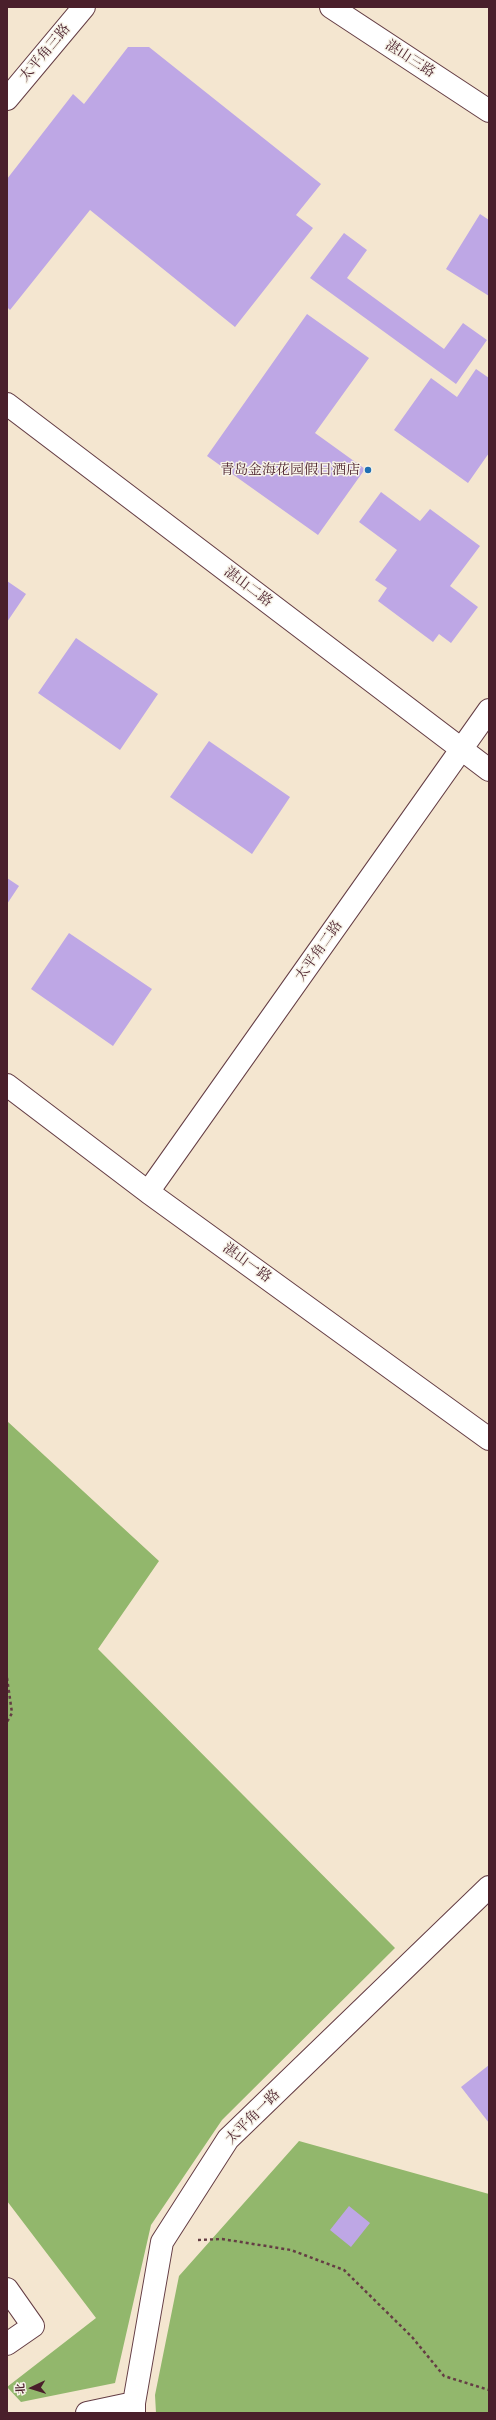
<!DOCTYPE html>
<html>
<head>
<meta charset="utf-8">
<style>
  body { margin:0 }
  #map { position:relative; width:496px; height:2420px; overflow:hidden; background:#f4e6d0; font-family:"EB Garamond","Noto Serif SC",serif }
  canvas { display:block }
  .frame { position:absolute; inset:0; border:8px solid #4a1f2b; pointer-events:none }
  .north { position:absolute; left:12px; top:2368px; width:40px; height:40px; -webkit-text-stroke:3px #f7f3e8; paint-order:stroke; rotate:266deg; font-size:11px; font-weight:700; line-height:16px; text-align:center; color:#4a1f2b }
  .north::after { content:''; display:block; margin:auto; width:14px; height:18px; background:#4a1f2b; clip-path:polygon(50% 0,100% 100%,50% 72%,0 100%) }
</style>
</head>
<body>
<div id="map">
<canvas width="496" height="2420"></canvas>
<div class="frame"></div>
<div class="north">北</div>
</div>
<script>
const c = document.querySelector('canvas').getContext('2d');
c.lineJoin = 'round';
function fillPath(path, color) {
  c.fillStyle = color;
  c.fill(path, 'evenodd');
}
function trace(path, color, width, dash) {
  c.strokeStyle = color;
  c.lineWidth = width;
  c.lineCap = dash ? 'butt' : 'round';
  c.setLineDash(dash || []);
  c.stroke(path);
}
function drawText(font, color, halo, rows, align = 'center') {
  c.font = font + ' "EB Garamond","Noto Serif SC",serif';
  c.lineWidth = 3;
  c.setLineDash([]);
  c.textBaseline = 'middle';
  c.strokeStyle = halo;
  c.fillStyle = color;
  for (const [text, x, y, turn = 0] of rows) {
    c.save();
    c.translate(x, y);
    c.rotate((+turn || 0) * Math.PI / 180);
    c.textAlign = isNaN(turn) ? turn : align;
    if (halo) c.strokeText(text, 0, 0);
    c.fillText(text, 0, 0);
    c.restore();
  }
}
fillPath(new Path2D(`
  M7,1421l152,140 -61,88 297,299 -173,172 -71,105 -36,158 -94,19 -14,-15 89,-69 -89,-117z
  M299,2141l190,53v219h-333l-1,-18 24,-119z`), '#92b76c');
fillPath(new Path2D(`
  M128,47h21l172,137 -25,31 17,13 -78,99 -145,-117 -80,100 -3,-3v-128l66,-85 11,10z
  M480,214l9,6v76l-43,-27z
  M344,233l23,17 -20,28 97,71 19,-26 24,17 -31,44 -146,-106z
  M307,314l62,44 -54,75 50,36 -47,66 -111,-79z
  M476,369l13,9v75l-21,30 -74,-53 37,-52 26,19z
  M381,492l39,29 10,-12 50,37 -30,40 28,21 -27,36 -12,-9 -6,8 -55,-41 9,-13 -12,-8 22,-30 -38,-28z
  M7,581l19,13 -19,28z
  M76,638l82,56 -38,56 -82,-57z
  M209,741l81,56 -38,57 -82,-57z
  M7,878l12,8 -12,18z
  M69,933l83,56 -39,57 -82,-57z
  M489,2065v58l-28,-36z
  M349,2206l21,17 -19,24 -21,-17z`), '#bea7e5');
const minor = new Path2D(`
  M331,7l158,104
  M7,99l77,-92
  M7,404l482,366
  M7,1085l141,107 341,247
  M148,1192l341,-482
  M7,2289l26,37 -26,18
  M87,2413l47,-10
  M134,2413v-10l28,-161 66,-103 261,-252`);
trace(minor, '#643d44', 24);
trace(new Path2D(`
  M7,1678l5,35 -5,9
  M198,2240l24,-1 69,11 53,20 68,67 32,39 45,14`), '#643d44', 2.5, [3, 3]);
trace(minor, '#fff', 22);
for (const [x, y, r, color] of [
  [368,470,4,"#1f6fb2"]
]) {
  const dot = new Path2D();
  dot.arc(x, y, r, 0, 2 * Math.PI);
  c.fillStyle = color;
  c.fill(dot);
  trace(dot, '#f7f3e8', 1.5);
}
drawText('14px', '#4a1f2b', '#f7f3e8', [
  ["太平角三路",45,53,-50],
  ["湛山三路",410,59,33],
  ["湛山二路",248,587,37],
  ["太平角二路",319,951,-55],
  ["湛山一路",247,1263,36],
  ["太平角一路",253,2117,-45]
]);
drawText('14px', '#4a1f2b', '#f7f3e8', [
  ["青岛金海花园假日酒店",360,470]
], 'right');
</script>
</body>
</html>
